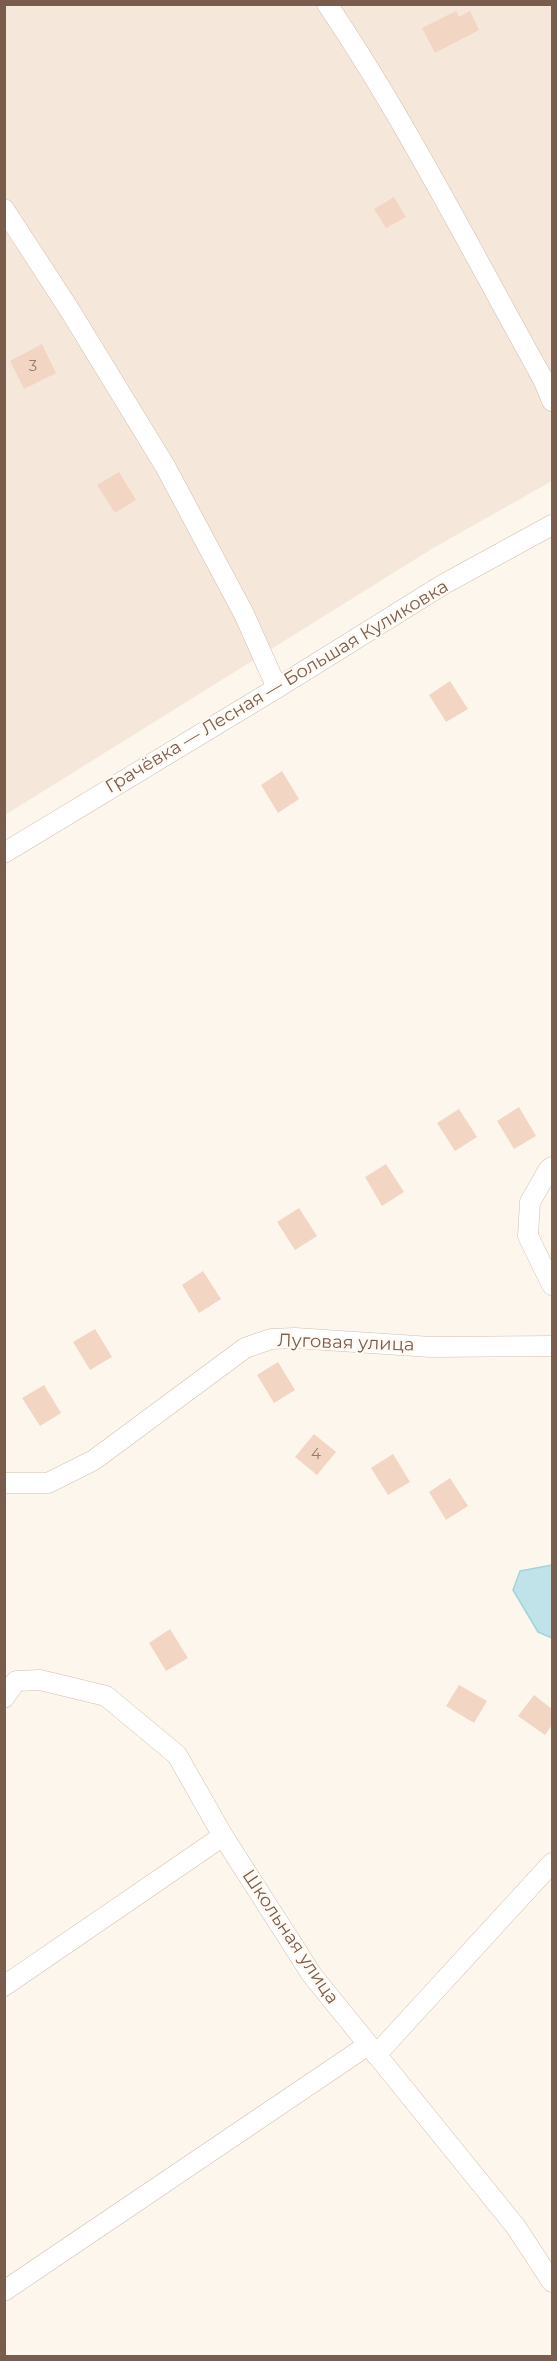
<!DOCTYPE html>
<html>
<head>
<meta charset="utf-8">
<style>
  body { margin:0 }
  #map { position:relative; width:557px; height:2361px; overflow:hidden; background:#fdf6ec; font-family:Montserrat,sans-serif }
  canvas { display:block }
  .frame { position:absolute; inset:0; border:6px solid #7a5c4d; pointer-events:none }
</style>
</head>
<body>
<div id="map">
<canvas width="557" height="2361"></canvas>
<div class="frame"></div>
</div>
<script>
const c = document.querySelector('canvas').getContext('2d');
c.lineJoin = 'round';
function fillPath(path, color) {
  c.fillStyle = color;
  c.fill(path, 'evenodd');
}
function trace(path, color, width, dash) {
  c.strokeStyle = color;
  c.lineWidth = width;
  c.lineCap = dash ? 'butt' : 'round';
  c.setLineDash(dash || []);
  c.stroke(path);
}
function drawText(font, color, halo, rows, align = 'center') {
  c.font = font + ' Montserrat,sans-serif';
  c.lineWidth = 4.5;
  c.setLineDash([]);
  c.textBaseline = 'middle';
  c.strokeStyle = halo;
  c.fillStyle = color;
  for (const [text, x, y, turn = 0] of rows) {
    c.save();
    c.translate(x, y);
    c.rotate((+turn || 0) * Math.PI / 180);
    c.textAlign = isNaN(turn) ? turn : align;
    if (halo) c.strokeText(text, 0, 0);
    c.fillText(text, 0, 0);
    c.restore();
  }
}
fillPath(new Path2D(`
  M5,5h547v476l-117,66 -430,268z`), '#f5e8da');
const water = new Path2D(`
  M552,1565v73l-14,-6 -25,-42 7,-19z`);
fillPath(water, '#bfe3e8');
trace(water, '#a5d3da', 1.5);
fillPath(new Path2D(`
  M456,11l3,6 11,-6 9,19 -44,23 -13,-25z
  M394,197l12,20 -20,11 -12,-19z
  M42,344l14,29 -32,16 -14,-28z
  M119,472l17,28 -21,13 -18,-28z
  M450,681l18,28 -22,13 -17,-27z
  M282,771l17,28 -21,14 -17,-28z
  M519,1107l17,29 -22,13 -17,-28z
  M459,1109l18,28 -22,14 -18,-28z
  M386,1164l18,28 -22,14 -17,-29z
  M299,1208l18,28 -22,14 -18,-28z
  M203,1271l18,28 -22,14 -17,-28z
  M95,1329l17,28 -22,13 -17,-28z
  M278,1362l17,28 -21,13 -17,-28z
  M44,1385l17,28 -21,13 -18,-28z
  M314,1434l22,18 -19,23 -22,-18z
  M393,1454l17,28 -22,13 -17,-27z
  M450,1478l18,28 -22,14 -17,-28z
  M170,1629l18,29 -22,13 -17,-28z
  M459,1685l28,16 -13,22 -28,-17z
  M534,1695l18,14v16l-7,10 -27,-19z`), '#f3d5c3');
const minor = new Path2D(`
  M327,4c81,120 146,250 216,375l9,22
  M4,209l65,100 96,157 79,148 33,74
  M4,853l273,-165 167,-104 108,-59
  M552,1167l-3,2 -19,33 -2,34 24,49
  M4,1483h44l46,-23 151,-112 26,-9 24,-1 136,9 121,-1
  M16,1681l24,-1 66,16 71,59 46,81 89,139 204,252 36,55
  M4,1698l12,-17
  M4,1986l219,-150
  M376,2055l176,-192
  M4,2291l364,-246`);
trace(minor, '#d1beb0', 21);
trace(minor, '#fff', 20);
drawText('15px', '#987a6a', null, [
  ["3",33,367],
  ["4",316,1455]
]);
drawText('18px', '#7a5c4d', '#fffaf3', [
  ["Грачёвка — Лесная — Большая Куликовка",277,687,-31],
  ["Луговая улица",346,1343,2],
  ["Школьная улица",290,1937,56]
]);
</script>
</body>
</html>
